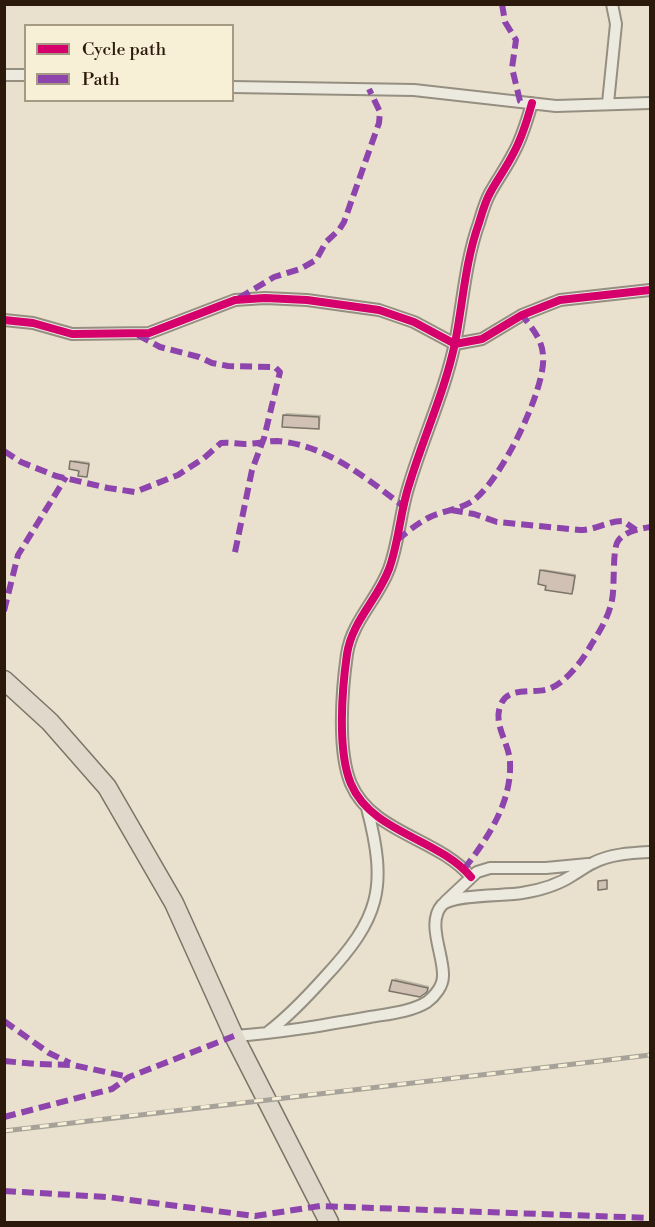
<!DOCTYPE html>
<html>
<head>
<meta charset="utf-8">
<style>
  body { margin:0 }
  #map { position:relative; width:655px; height:1227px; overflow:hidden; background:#e9e1cd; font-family:"Libre Bodoni",serif }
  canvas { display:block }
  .frame { position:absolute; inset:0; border:6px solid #2b1a0b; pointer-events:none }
  .legend { position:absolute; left:24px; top:24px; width:210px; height:78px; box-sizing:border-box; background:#f8efd7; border:2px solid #a69a85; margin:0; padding:8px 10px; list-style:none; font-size:18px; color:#2b1a0b }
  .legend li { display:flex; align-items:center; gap:12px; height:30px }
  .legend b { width:30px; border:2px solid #a69a85 }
</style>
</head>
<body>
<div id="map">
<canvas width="655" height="1227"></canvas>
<div class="frame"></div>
<ul class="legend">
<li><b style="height:8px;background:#d6006c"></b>Cycle path</li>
<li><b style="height:8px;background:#8e44ad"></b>Path</li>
</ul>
</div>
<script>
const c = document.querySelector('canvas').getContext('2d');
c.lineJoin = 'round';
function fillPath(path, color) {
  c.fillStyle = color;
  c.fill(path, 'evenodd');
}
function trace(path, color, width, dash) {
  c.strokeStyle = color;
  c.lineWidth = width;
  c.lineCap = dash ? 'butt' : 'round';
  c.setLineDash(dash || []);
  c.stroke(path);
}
fillPath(new Path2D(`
  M286,413l35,2 -1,10 -2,2 -34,-12z
  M74,460l16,2 -2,11 -2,2 -14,-13z
  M543,569l33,5 -2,16 -2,2 -30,-21z
  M395,978l34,8v2l-3,3 -33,-10z`), '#0003');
const building = new Path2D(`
  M283,415l36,2v12l-37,-2z
  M70,461l19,3 -2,13 -9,-1 1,-5 -10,-2z
  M540,570l35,6 -3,18 -27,-4 1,-4 -8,-2z
  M607,880v9l-9,1v-9z
  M392,980l36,8 -1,4 -7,5 -31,-6z`);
fillPath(building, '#d1c0b4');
trace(building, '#7b7468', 1.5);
const street = new Path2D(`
  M4,75h22
  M232,87l182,3 142,16 94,-3
  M608,103l8,-79 -4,-20
  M4,320l29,3 39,11 77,-1 86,-33 30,-2 42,2 72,10 35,12 41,22 27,-5 40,-24 38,-15 90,-10
  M471,877c-33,-39 -99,-44 -120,-93 -14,-33 -9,-95 -4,-130 5,-33 31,-55 42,-85 10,-27 11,-57 20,-84 14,-47 36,-94 46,-142 8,-40 10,-81 24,-120 3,-10 6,-21 11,-30 7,-13 16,-25 23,-39 9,-16 14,-33 19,-51
  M445,902l32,-30 13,-4h56l42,-4
  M268,1032c21,-16 38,-34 56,-54 56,-60 64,-90 43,-170
  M234,1036c46,-3 91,-11 136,-19 17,-3 41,-5 57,-15 8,-6 16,-16 16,-26 1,-21 -17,-53 -1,-71 11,-11 63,-9 80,-12 19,-3 36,-8 51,-18 7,-4 13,-9 20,-12 17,-9 38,-10 57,-11`);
const highway = new Path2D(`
  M4,680l46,42 57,65 67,116 60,133 95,186`);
trace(street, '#958f82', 14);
trace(highway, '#7b7468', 21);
trace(street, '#ece9df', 10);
trace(highway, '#e0d8ca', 18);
const rail = new Path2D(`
  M4,1131c216,-27 431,-50 646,-76`);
trace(rail, '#a7a299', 5);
trace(rail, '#f8efd7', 3, [9]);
trace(new Path2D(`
  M502,4l3,18 11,18 -4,28 8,33 2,1
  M239,298l35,-21 26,-8 16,-9 10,-18 13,-12 5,-8 35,-99 1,-11 -11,-23
  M138,335l22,12 39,10 13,6 16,3 47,1 5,5 -16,66 -12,32 -18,87
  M4,451l17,11 35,14 52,12 27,4 43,-17 26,-17 17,-15c8,-1 16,1 24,1 11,0 21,-3 32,-3 49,4 88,36 126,65
  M451,510l23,4 23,8 83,8c16,0 28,-9 43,-9l13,9
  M397,540c10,-8 20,-16 31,-22 13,-7 30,-8 43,-16 28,-17 76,-114 72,-147 -1,-16 -11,-27 -21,-40
  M4,611l14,-56 48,-78
  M464,869c24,-31 48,-67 46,-107 -1,-20 -18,-38 -9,-58 8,-19 35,-9 50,-16 16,-7 32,-28 40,-43 9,-14 18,-29 21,-45 3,-13 0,-51 6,-59 7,-10 21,-12 32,-14
  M4,1021l45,32 21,10
  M4,1061l32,3 37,1 56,12
  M4,1117l108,-28 17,-12 105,-41
  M4,1191l103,6 148,19 65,-10 330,12`), '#8e44ad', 6, [12, 6]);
trace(new Path2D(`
  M4,320l29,3 39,11 77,-1 86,-33 30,-2 42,2 72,10 35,12 41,22 27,-5 40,-24 38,-15 90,-10
  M471,877c-33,-39 -99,-44 -120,-93 -14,-33 -9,-95 -4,-130 5,-33 31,-55 42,-85 10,-27 11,-57 20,-84 14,-47 36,-94 46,-142 8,-40 10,-81 24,-120 3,-10 6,-21 11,-30 7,-13 16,-25 23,-39 9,-16 14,-33 19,-51`), '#d6006c', 8);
</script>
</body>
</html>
